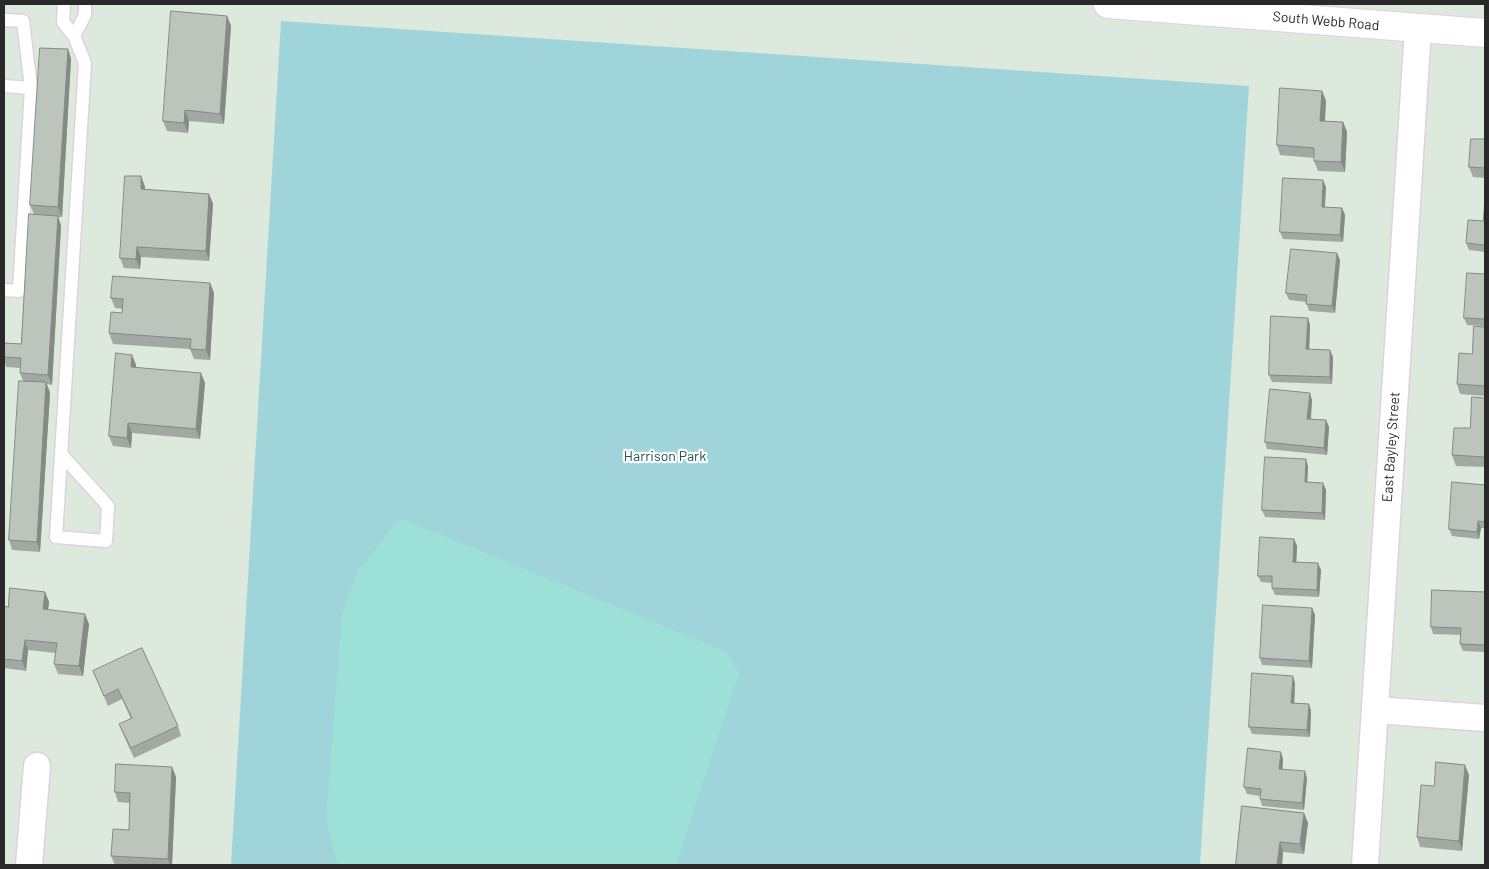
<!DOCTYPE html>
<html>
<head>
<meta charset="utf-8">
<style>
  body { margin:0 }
  #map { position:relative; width:1489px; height:869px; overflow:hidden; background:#dce9dc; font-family:Barlow,sans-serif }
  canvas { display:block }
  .frame { position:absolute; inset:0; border:5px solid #292929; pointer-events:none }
</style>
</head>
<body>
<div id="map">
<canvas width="1489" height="869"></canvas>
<div class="frame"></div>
</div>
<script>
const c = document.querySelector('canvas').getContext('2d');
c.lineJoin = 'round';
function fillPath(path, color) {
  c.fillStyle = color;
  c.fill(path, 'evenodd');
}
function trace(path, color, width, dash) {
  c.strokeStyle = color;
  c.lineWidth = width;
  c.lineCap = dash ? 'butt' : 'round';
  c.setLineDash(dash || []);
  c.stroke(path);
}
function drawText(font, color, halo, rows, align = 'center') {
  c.font = font + ' Barlow,sans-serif';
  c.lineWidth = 4.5;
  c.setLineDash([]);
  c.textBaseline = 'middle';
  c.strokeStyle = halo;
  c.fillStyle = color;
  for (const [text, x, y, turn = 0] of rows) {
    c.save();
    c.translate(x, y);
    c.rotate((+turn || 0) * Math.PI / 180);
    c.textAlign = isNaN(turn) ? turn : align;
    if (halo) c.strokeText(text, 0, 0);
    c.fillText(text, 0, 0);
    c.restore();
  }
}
fillPath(new Path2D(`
  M281,21l968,65 -49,779h-969z`), '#9fd4da');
fillPath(new Path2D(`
  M400,518l327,134 12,22 -63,191h-335l-5,-5 -10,-39 16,-208 16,-42z`), '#9ce0d7');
const lane = new Path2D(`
  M4,20l19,1 8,67 -12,203 -15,-1
  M74,36l11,-21v-11
  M4,86l27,2
  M61,454l47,52 -2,35 -50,-4 29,-474 -11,-27 -11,-14 1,-18`);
const street = new Path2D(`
  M1375,710l110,8
  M29,865l8,-99
  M1365,865l53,-836`);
const secondary = new Path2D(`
  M1108,4l377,29`);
trace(lane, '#e0d2dc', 15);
trace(street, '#e0d2dc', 29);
trace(secondary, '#e0d2dc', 30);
trace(lane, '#fff', 12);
trace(street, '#fff', 26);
trace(secondary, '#fff', 28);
fillPath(new Path2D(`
  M227,16l4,10 -7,98 -35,-3 -1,12 -21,-2 -4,-10z
  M68,49l3,10 -9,158h-4l3,9 -9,159 -5,-1 3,9 -10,159 -28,-2 -3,-10 14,-159 -3,-8 1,-5 -15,-1 -2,-7v-17l17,1 13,-130 -4,-9z
  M1322,91l4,10 -1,20 18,1 4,10 -2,40 -27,-1 -4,-10v-3l-34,-3 -3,-10z
  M1485,139v39l-12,-1 -4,-10z
  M141,176l4,11v3l64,4 4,10 -4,57 -68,-4 -1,12 -16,-1 -4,-10z
  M1326,187l-1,20 17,1 3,7 -2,27 -60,-3 -3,-7z
  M1485,199v53l-16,-2 -3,-7 17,-22z
  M1340,260l-5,53 -26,-2 -3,-9 -17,-2 -3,-7z
  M1485,274v52l-18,-1 -3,-7z
  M210,283l4,10 -4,67 -16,-1 -4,-10 -77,-5 -4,-11 13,-20 1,-4 -8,-1 -4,-10z
  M1310,325l-1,25 24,7 -1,27 -60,-2 -3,-7z
  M1485,327v69l-25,-2 -3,-10z
  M132,355l4,10v2l69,16 -5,56 -68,-6 -1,15 -18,-2 -4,-10z
  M1485,398v69l-29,-1 -4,-11 18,-27z
  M1312,400l-1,19 15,1 3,7 -2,28 -60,-6 -2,-7z
  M1308,466l-1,16 16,1 3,7 -1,30 -60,-3 -3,-7z
  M1485,485v43h-4l-2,11 -27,-3 -3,-7z
  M1294,539l3,7 -1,16 25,8 -2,27 -44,-2 -3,-7v-5l-11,-1 -3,-6z
  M45,592l4,10 -1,8 41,14 -6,52 -25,-2 -4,-10 2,-11 -28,-3 -2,21 -22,-3v-62l4,1z
  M1485,592v60l-22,-1 -3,-7 1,-9 -28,-1 -2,-7z
  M1312,608l3,7 -3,53 -50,-3 -2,-7z
  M93,671l85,55 3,10 -47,22 -11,-24 -4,-10 12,-5 -9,-20 -14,7z
  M1295,683l-1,20 15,1 2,7 -1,26 -58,-3 -3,-7z
  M1283,759l-1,10 25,9 -3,32 -42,-4 -2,-7v-3l-13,-2 -3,-7z
  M172,767l4,10 -4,88h-57l-4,-9 18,-26 1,-27 -12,-1 -3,-10z
  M1469,775l-7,76 -42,-4 -3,-10 17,-51z
  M1242,806l62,7 4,10 -4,31 -21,-2 -1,13h-46z`), '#a2a9a2');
fillPath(new Path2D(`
  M227,16l4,10 -7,98 -4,-10z
  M68,49l3,10 -9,158 -4,-10z
  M1322,91l4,10 -2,30 -4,-10z
  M185,110l4,11 -1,12 -4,-10z
  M1343,122l4,10 -2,40 -4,-10z
  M141,176l4,11 -1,13 -3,-11z
  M1323,180l3,7 -2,27 -2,-7z
  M209,194l4,10 -4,57 -3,-10z
  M1342,208l3,7 -2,27 -3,-7z
  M58,216l3,10 -9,159 -4,-10z
  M137,247l4,10 -1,12 -4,-10z
  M1337,253l3,7 -5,53 -3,-7z
  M210,283l4,10 -4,67 -4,-10z
  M1308,318l2,7 -1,31 -3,-7z
  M1330,350l3,7 -1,27 -2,-7z
  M132,355l4,10 -1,12 -4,-10z
  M201,373l4,10 -5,56 -4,-10z
  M46,382l4,11 -10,159 -3,-10z
  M1310,393l2,7 -2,26 -3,-7z
  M1326,420l3,7 -2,28 -3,-7z
  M128,423l4,10 -1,15 -4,-10z
  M1306,459l2,7 -1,23 -2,-7z
  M1323,483l3,7 -1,30 -3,-7z
  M1478,521l3,7 -2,11 -2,-7z
  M1294,539l3,7 -1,23 -3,-7z
  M1318,563l3,7 -2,27 -2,-7z
  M45,592l4,10 -2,17 -4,-10z
  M1312,608l3,7 -3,53 -3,-7z
  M85,614l4,10 -6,52 -4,-10z
  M25,640l3,10 -2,21 -4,-10z
  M1293,676l2,7 -1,27 -3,-7z
  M1309,704l2,7 -1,26 -3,-7z
  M1281,752l2,7 -1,17 -3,-7z
  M1465,765l4,10 -7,76 -3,-10z
  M172,767l4,10 -4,88h-2l-2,-6z
  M1305,771l2,7 -3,32 -2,-7z
  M1304,813l4,10 -4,31 -4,-10z
  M1280,842l3,10 -1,13h-5z`), '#848a84');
const building = new Path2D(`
  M171,11l56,5 -7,98 -35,-4 -1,13 -21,-2z
  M40,48l28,1 -10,158 -28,-2z
  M1280,88l42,3 -2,30 23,1 -2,40 -27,-1v-13l-37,-3z
  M1471,139h14v29l-16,-1z
  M125,176h16v13l68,5 -3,57 -69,-4 -1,12 -16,-1z
  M1283,178l40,2 -1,27 20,1 -2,27 -60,-3z
  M1485,199v46l-19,-2 2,-23 15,1z
  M29,214l29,2 -10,159 -28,-2 1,-15 -17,-1v-14l17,1z
  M1291,249l46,4 -5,53 -26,-2 1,-9 -21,-2z
  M1467,273l18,1v45l-21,-1z
  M113,276l97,7 -4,67 -16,-1 1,-10 -82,-6 2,-21 11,1 1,-14 -12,-1z
  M1271,316l37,2 -2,31 24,1v27l-61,-2z
  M1474,326l11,1v59l-28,-2 2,-31 13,1z
  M116,353l16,2 -1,12 70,6 -5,56 -68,-6 -1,15 -18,-2z
  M19,381l27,1 -9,160 -28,-2z
  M1270,389l40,4 -3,26 19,1 -2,28 -59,-6z
  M1472,397l13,1v59l-33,-2 2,-27h16z
  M1265,457l41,2 -1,23 18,1 -1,30 -60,-3z
  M1452,482l33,3v37l-7,-1 -1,11 -28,-3z
  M1260,537l34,2 -1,23 25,1 -1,27 -45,-2v-12h-14z
  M10,588l35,4 -2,17 42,5 -6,52 -25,-2 3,-21 -32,-3 -3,21 -18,-2v-53l4,1z
  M1432,590l53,2v53l-25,-1 1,-16 -30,-1z
  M1263,605l49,3 -3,53 -49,-3z
  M142,648l36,78 -47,22 -12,-24 13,-6 -14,-29 -14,7 -11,-25z
  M1252,673l41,3 -2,27 18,1 -2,26 -58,-3z
  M1248,748l33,4 -2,17 26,2 -3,32 -42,-4 1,-10 -17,-2z
  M1436,762l29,3 -6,76 -42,-4 4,-52 13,1z
  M116,764l56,3 -4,92 -57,-3 2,-27 16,1 1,-37 -15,-1z
  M1242,806l62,7 -4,31 -20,-2 -3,23h-41z`);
fillPath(building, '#bcc5bc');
trace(building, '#848a84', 1);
drawText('14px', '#292929', '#fff', [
  ["South Webb Road",1326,21,5],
  ["East Bayley Street",1391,447,-86]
]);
drawText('14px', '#224f5d', '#fff', [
  ["Harrison Park",665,456]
]);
</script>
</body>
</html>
